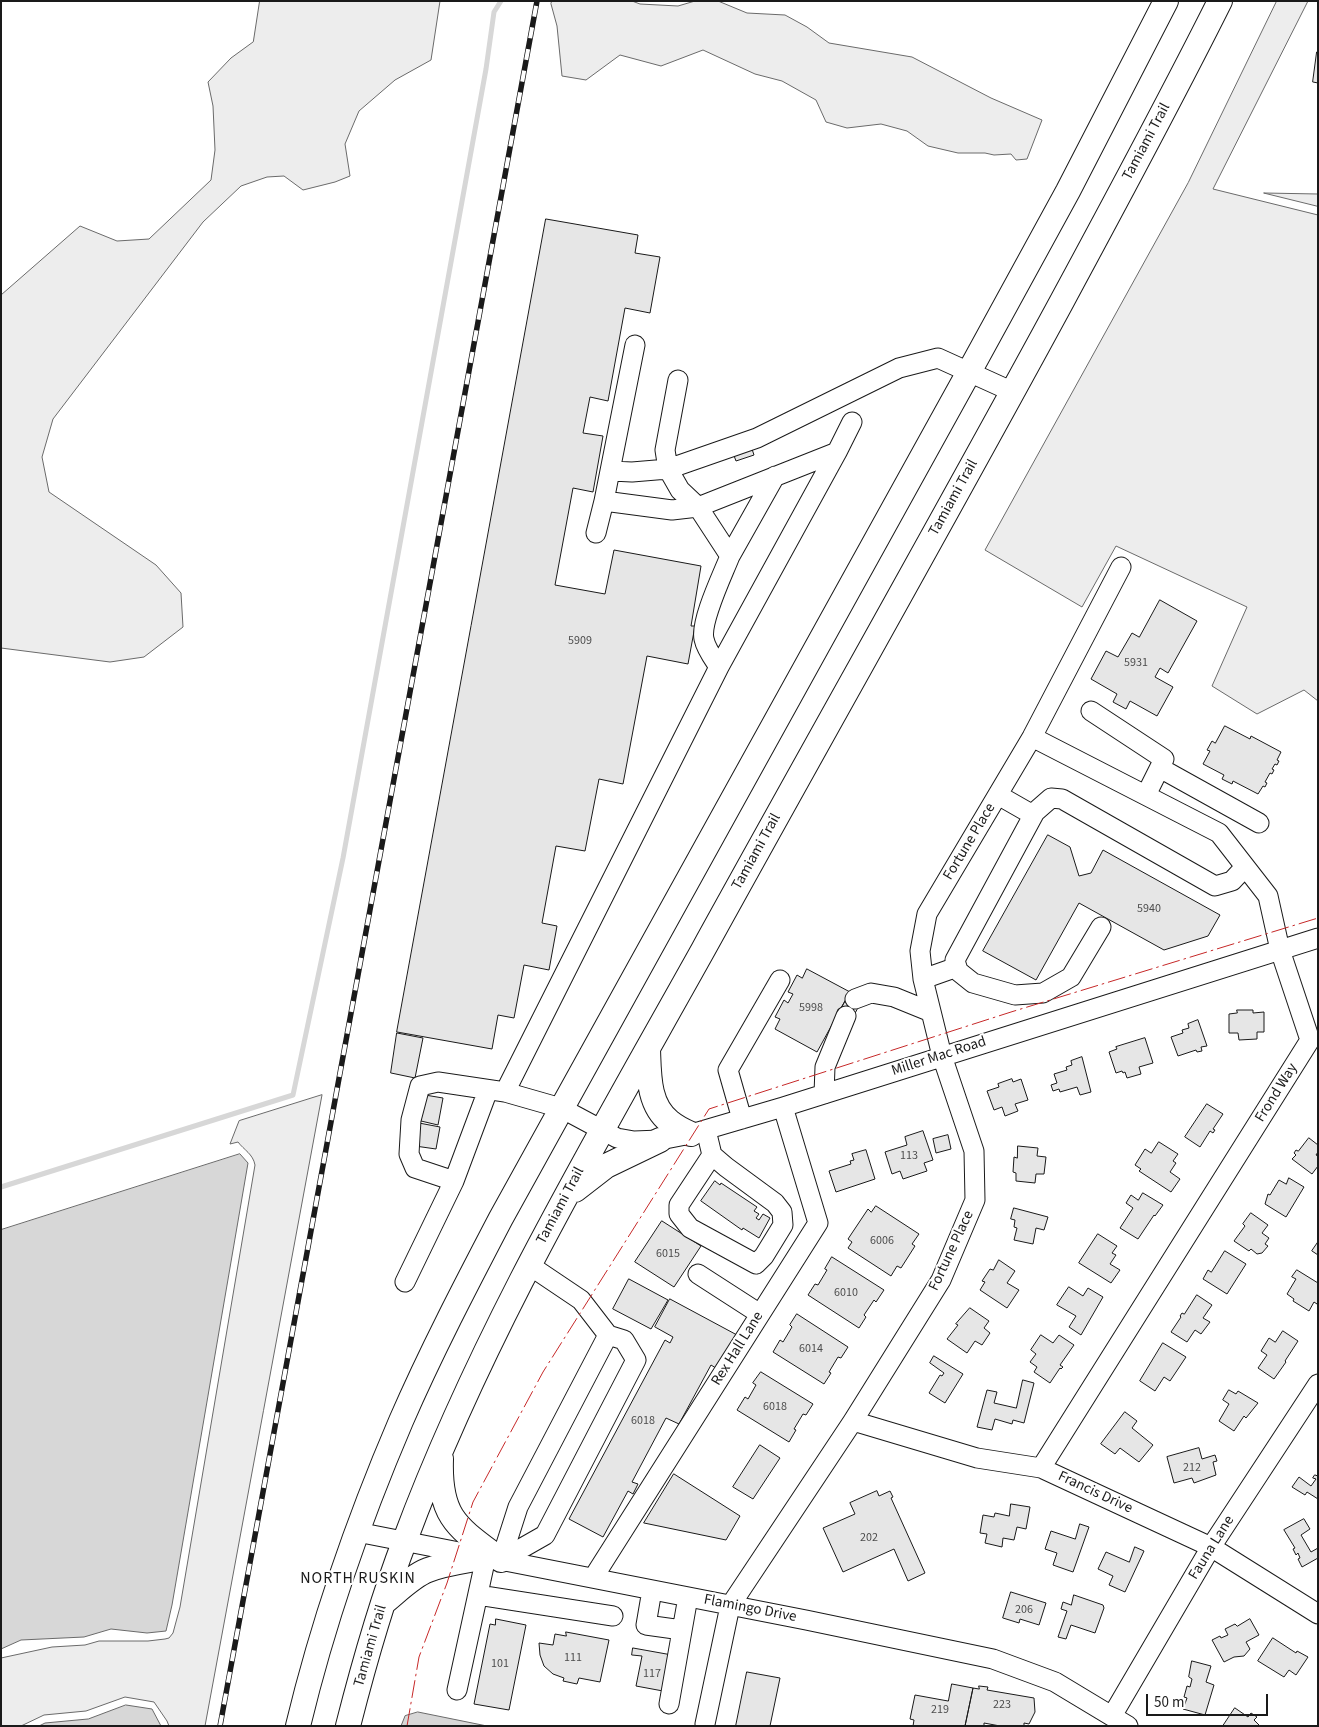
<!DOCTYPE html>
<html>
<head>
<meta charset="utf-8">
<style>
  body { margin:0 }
  #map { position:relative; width:1319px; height:1727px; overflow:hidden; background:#fff; font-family:"Source Sans 3",sans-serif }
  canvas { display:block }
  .frame { position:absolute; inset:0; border:2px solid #1a1a1a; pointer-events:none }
  .scale { position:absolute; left:1146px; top:1694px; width:122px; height:22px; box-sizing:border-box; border:2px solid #1a1a1a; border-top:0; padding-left:6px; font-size:15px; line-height:18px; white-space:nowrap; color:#1a1a1a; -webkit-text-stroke:4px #fff; paint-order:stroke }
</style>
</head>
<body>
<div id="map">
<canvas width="1319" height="1727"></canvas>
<div class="frame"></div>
<div class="scale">50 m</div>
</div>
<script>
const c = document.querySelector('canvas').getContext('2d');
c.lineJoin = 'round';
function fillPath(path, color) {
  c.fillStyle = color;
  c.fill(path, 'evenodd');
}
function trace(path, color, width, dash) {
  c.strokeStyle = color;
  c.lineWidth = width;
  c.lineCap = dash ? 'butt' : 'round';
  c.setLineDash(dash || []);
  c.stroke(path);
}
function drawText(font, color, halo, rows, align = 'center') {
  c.font = font + ' "Source Sans 3",sans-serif';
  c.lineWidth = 4;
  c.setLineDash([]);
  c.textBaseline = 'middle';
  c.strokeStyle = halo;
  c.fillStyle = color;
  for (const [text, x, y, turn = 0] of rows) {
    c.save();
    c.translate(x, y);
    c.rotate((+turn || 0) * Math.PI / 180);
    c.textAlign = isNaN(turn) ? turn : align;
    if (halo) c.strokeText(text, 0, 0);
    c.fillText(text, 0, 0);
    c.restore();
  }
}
const green = new Path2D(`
  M260,1h180l-9,59 -36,20 -36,31 -14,33 5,32 -15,6 -32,8 -19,-14 -17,1 -26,9 -38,36 -150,197 -11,38 7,35 107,73 25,28 2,34 -39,30 -34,5 -109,-14v-353l79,-69 37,15 32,-2 62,-59 4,-30 -2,-44 -5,-24 23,-24 22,-16z
  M552,1h80l8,3 38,2 17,-5h23l29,12 38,2 22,12 22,16 83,14 79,41 51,22 -15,39 -11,1 -5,-6 -17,1 -9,-2h-27l-30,-7 -21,-15 -26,-7 -34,4 -21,-6 -10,-22 -34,-19 -27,-7 -52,-24 -42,16 -41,-11 -34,25 -24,-4 -5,-50 -6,-22z
  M1277,1h31l-95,188 105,26v486l-14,-11 -47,24 -45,-28 35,-79 -131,-61 -34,61 -97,-57 203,-367z
  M1264,193l54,1v12z
  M322,1095l-117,631h-36l-2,-5 -13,-19 -29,-5 -39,14 -42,4 -23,11h-20v-68l51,-11 33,-2 14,-4h49l17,-2 4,-1 4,-5 7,-26 75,-442c-2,-11 -11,-15 -17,-23l-8,2 9,-23z`);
fillPath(green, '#ededed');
trace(green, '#6a6a6a', 1);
const water = new Path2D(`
  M240,1154l8,9 -76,442 -6,26 -19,2 -36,-4 -27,8 -63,3 -20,9v-419z
  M126,1705l26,4 9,17h-122l6,-3 43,-4z
  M418,1712l69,14h-86l4,-10z`);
fillPath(water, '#d7d7d7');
trace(water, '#6a6a6a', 1);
trace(new Path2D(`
  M1,1187l292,-92 50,-237 143,-789 8,-57 7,-11`), '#d7d7d7', 5);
const building = new Path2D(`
  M1317,52h1v31l-5,-1z
  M546,219l92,16 -3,18 25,4 -10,56 -25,-5 -17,93 -18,-4 -7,36 20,3 -10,56 -20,-4 -18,97 50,9 9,-44 87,16 -10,60h4l-7,38 -41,-8 -24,128 -24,-5 -14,72 -29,-5 -14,77 15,3 -8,44 -25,-5 -10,53 -16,-3 -6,34 -95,-17z
  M751,446l3,9 -18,6 -3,-8z
  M1160,600l37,21 -29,52 -8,-5 -5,9 18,10 -16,29 -27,-15 -4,8 -13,-7 4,-8 -26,-15 15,-28 12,6 14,-24 7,4z
  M1225,726l25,13 1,-3 30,16 -4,8 2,1 -2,4 -2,-1 -3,5 2,1 -2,4 -2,-1 -5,9 2,1 -2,4 -2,-1 -5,8 -25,-13 -1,3 -10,-5 2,-4 -21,-11 7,-13 -3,-1 5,-9 3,2z
  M1048,835l22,12 9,29 12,-3 12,-23 117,65 -12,21 -44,14 -85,-47 -43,77 -53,-29z
  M807,969l43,23 -33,60 -42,-23 5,-10 -5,-2 9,-17 4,3 5,-9 -5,-2 9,-17 5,3z
  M849,995l12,7 -9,17 -13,-7z
  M1237,1010h16v3l11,-1v20h-7v7l-18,1 -1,-7h-9v-19l8,-1z
  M1198,1020l9,26 -6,1 1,4 -5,1 -1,-2 -18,6 -7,-19 12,-4 -1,-3 7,-2 -1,-4z
  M397,1033l26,5 -8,40 -24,-5z
  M1145,1038l8,25 -14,4 2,7 -14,4 -2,-6 -2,1 -1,-2 -6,2 -7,-21 8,-3 -1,-2z
  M1082,1057l9,35 -11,3 -3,-8 -17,5 -1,-3 -6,2 -2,-6 6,-2 -3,-9 13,-4 -1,-3 6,-2 -1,-4z
  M1012,1079l1,3 8,-3 7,21 -13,4 3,7 -13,5 -3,-9 -8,3 -7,-19 12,-4 -1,-3z
  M425,1095l18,3 -5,27 -17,-4z
  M1207,1104l16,10 -10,15 2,1 -2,3 -3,-2 -10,16 -15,-10z
  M419,1123l21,4 -4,22 -21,-3z
  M923,1131l10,29 -9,3 3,8 -24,8 -3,-8 -8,3 -7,-22 22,-7 -2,-8z
  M948,1135l3,14 -15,4 -3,-14z
  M1309,1138l9,7v7l-2,3 2,1v10l-6,8 -20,-15 4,-4 -2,-2 2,-3 2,1z
  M1159,1142l19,12 -5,7 3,2 -6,9 10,7 -9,13 -32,-21 2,-2 -6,-4 10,-16 6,4z
  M1018,1146l20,2 -1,8 9,1 -2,17h-8l-1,9 -19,-2v-8l-3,-1 1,-15 3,1z
  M866,1150l9,29 -39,13 -7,-21 22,-7 -1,-3 4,-1 -2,-6z
  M1289,1178l15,9 -18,30 -21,-13 3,-10 2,1 9,-15 7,4z
  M715,1181l5,4 1,-2 36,24 -3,4 5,3 -3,4 3,2 4,-6 7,4 -11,20 -16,-10 -1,2 -41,-29z
  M1143,1193l20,12 -8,11 -1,-1 -16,24 -18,-11 13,-20 -7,-5 5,-8 7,5z
  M876,1206l43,28 -7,10 3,2 -14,22 -4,-2 -6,10 -43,-28 4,-6 -4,-3 20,-30 3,3z
  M1014,1208l34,9 -4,13 -8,-2 -3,16 -19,-4 3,-12 -3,-1 1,-7 -4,-1z
  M1251,1213l17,12 -6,8 7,5 -4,6 3,2 -6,7 -5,1 -6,-5 -2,2 -15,-10 11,-15 -2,-2z
  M662,1221l39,25 -27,41 -39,-25z
  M1098,1234l19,12 -5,7 4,2 -6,9 10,6 -9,13 -32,-20z
  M1318,1242v13l-6,-4z
  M1225,1251l21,13 -19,30 -24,-15 5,-9 3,2z
  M832,1257l52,33 -8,12 -2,-2 -10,15 2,2 -7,11 -51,-33 7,-11 3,1 9,-15 -2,-1z
  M999,1260l16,11 -8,12 12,7 -12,18 -27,-18 5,-8 -3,-1 8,-12 3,1z
  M1297,1270l21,13v19l-1,2 -3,-2 -5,9 -16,-10 1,-2 -7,-5 9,-15 -4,-2z
  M629,1279l39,21 -17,29 -38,-20z
  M1069,1287l14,9 5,-8 15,9 -22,38 -12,-8 7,-11 -19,-11z
  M1197,1295l15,10 -9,13 7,4 -9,12 -6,-4 -8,12 -16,-10 10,-15 -1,-1 2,-3 2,1z
  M670,1299l67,36 -18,35 -8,-5 -32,59 -13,-6 -34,64 6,2 -5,10 -5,-3 -25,46 -34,-18 96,-179 5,3 3,-6 -18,-10z
  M970,1308l19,13 -5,7 6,5 -8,12 -7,-4 -8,12 -20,-14 11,-14 -2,-1z
  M797,1314l51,33 -7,11 -3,-1 -9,15 2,1 -7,11 -51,-32 7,-12 3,2 9,-15 -2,-2z
  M1283,1331l15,10 -13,20 1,1 -12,17 -16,-11 9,-13 -6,-4 8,-13 6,4z
  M1041,1335l12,8 6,-8 15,10 -14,20 3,2 -2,2 -1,-1 -10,15 -16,-11 3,-5 -7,-5 6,-8 -5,-4z
  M1163,1343l23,14 -16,24 -6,-4 -9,14 -15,-10z
  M934,1356l29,18 -18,29 -16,-10 11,-18 2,1 2,-3 -14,-10z
  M761,1372l52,32 -7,11 -3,-1 -9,15 2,1 -7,12 -52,-32 8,-13 3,2 8,-14 -3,-2z
  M1023,1380l11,3 -10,40 -11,-3 -1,4 -17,-5 -3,11 -15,-3 10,-37 10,2 -3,11 22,5z
  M1229,1390l7,4 2,-3 20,12 -12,15 -2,-2 -10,15 -15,-10 10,-17 -6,-4z
  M1125,1412l12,9 -5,7 21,17 -14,17 -19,-14 -5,6 -14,-10z
  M760,1445l20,13 -27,41 -20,-12z
  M1199,1448l3,11 13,-4 2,6 -4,1 3,13 -22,8 -2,-5 -18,5 -7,-26z
  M674,1474l66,42 -14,24 -82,-17z
  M1315,1475l3,1v23l-11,-7 -2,3 -13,-8 7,-10 12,9 5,-7 -3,-1z
  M877,1491l2,5 11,-5 3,6 -2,1 34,75 -17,8 -14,-32 -51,23 -20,-44 32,-14 -5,-11z
  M1011,1504l19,3 -4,22 -9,-2 -3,13 -11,-2 -1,9 -17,-4 2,-9 -7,-1 3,-18 11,2 1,-4 14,3z
  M1304,1519l6,10 -9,6 10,17 7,-4v10l-16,9 -4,-8 2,-1 -2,-5 -2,2 -3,-6 2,-1 -11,-18z
  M1080,1524l9,3 -16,45 -20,-7 4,-12 -12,-4 6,-18 24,8z
  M1135,1547l9,4 -19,41 -16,-7 4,-9 -15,-7 8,-17 23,10z
  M1011,1592l35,11 -7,22 -19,-6 -1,4 -16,-5z
  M1074,1595l29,10 1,3 -9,25 -24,-8 -5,14 -8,-2 9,-26 -6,-2 2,-7 8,3z
  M496,1619l30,6 -17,85 -35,-6 16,-80 5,1z
  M1250,1619l9,16 -13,7 4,7 -6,7 -10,1 -10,5 -12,-22 8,-4 1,2 7,-3 -3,-6 10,-5 2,2z
  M566,1632l43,8 -9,42 -21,-4 -2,6 -14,-3 1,-3 -11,-4 -9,-8 -4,-11 -1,-12 14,2 2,-11 11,2z
  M1273,1638l23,15 1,-2 11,6 -12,18 -7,-5 -5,7 -26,-16z
  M633,1648l39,7 -9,36 -27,-5 6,-30 -10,-1z
  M1192,1661l19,5 -5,16 8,3 -9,30 -22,-6 4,-11 -3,-1 3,-11 3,1 2,-8 -3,-2z
  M747,1672l33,6 -10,48h-34z
  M952,1684l21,4 -8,38h-52l1,-6 -4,-1 5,-24 33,6z
  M979,1686l9,1 -1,3 47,8 1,14 -6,12 -5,-1v3h-24l-16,-3v3h-19l8,-38 6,1z
  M1235,1708l13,9 3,-4 6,4 -3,3 6,6h-37z`);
fillPath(building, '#e6e6e6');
trace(building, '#1a1a1a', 1);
const minor = new Path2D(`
  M678,380l-13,70 3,19 12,21 18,17 32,49c-7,18 -30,65 -26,83 2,10 9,19 15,28
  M837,452l15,-30
  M611,471l21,1 36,-3 89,-31 142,-70 39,-10 75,34
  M604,501l68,9 26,-3 139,-55 -118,215 -214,425 56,16 56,30 17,3 26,-1 31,-6 92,-27 535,-169
  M596,533l8,-32 31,-156
  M730,556l45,-80
  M1091,711l73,48 -18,36
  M1032,737l187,96 49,63 12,54 30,90 -269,428
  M1160,768l99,55
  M998,795l35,20
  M1101,927l-30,50 -28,16 -28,2 -42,-12 -15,-12 -3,-11 80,-148 16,-14 11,1 153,87 17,-5 13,-14
  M923,979l34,-12
  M855,999l16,-6 23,4 37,15
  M824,1094l1,-27 21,-51
  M742,1119l-14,-49 52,-90
  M706,1130l6,25 14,12 49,36 7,9 1,13 -19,31 -8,8 -66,-36 -11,-14v-9l33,-50
  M454,1181l-39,-13 -6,-14 2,-34 9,-34 18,-4 67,10
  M529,1265l52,35 27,35
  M698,1274l62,40
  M405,1282l49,-101 34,-91
  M608,1335l16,5 12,20 -91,175 -44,25 17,-53z
  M853,1421l124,37 64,10 170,79 107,67
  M357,1532l449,88 187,39 62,23 73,44
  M593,1578l225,-355 -35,-116
  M652,1590l-6,35 36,5
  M478,1595l135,21
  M457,1690l29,-133
  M669,1704l19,-107
  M1112,1716l99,-169 107,-163
  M705,1724l25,-118 123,-185 88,-141 34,-80 -1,-49 -32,-95 -19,-77 -3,-28 7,-37 105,-177 89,-170`);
const major = new Path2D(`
  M648,1049c1,26 0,56 22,73 6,5 14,9 21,12
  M575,1190l31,-24 54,-26
  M441,1459c-2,59 16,68 60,101
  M383,1603c14,-11 29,-27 45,-33 18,-7 39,-9 58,-13
  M298,1726c25,-104 61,-207 103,-305 30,-69 65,-136 100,-203l468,-846 99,-181 98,-190
  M348,1726c16,-63 34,-126 57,-186 77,-207 191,-398 298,-590 119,-216 241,-431 358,-647 54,-100 108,-200 159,-302`);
trace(minor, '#1a1a1a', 21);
trace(major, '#1a1a1a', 26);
trace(minor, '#fff', 19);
trace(major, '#fff', 24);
const rail = new Path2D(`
  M220,1726l317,-1725`);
trace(rail, '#1a1a1a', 5.5);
trace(rail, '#fff', 4, [11]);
trace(new Path2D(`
  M407,1726l12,-69 28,-74 26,-81 70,-130 166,-263 302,-97 307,-94`), '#c62828', 1, [18, 4, 2.5, 4]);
drawText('12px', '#4d4d4d', null, [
  ["5909",580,641],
  ["5931",1136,663],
  ["5940",1149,909],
  ["5998",811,1008],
  ["113",909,1156],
  ["6006",882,1241],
  ["6015",668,1254],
  ["6010",846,1293],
  ["6014",811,1349],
  ["6018",775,1407],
  ["6018",643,1421],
  ["212",1192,1468],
  ["202",869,1538],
  ["206",1024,1610],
  ["111",573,1658],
  ["101",500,1664],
  ["117",652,1674],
  ["223",1002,1705],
  ["219",940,1710]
]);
drawText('15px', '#1a1a1a', '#fff', [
  ["Tamiami Trail",1147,142,-62],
  ["Tamiami Trail",954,498,-61],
  ["Fortune Place",970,842,-59],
  ["Tamiami Trail",757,852,-61],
  ["Miller Mac Road",939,1057,-18],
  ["Frond Way",1277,1093,-58],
  ["Tamiami Trail",561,1206,-62],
  ["Fortune Place",952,1251,-65],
  ["Rex Hall Lane",738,1349,-58],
  ["Francis Drive",1095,1493,25],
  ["Fauna Lane",1212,1548,-58],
  ["Flamingo Drive",750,1609,11],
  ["Tamiami Trail",371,1646,-74]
]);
c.letterSpacing = '1px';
drawText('16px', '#1a1a1a', '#fff', [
  ["NORTH RUSKIN",358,1579]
]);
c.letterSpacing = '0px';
</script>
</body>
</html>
